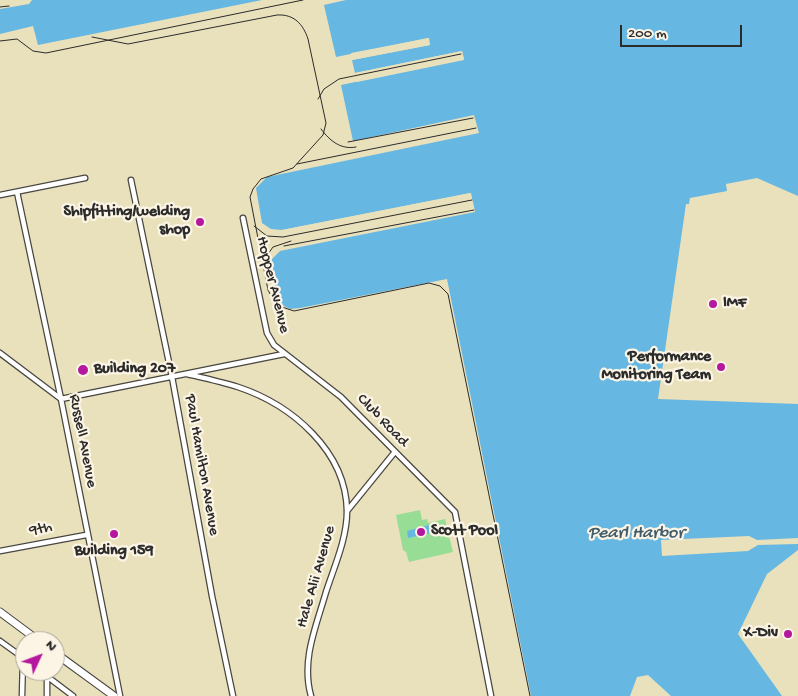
<!DOCTYPE html>
<html>
<head>
<meta charset="utf-8">
<style>
  body { margin:0 }
  #map { position:relative; width:798px; height:696px; overflow:hidden; background:#e9e0bc; font-family:"Gochi Hand",sans-serif }
  canvas { display:block }
  .north { position:absolute; left:15px; top:631px; width:50px; height:50px; box-sizing:border-box; background:#fcf5e5; border:1px solid #a8a49b; border-radius:50%; rotate:47deg; font-size:14px; font-weight:700; line-height:20px; text-align:center; color:#2b2b2b }
  .north::after { content:''; display:block; margin:auto; width:18px; height:22px; background:#b5179e; clip-path:polygon(50% 0,100% 100%,50% 72%,0 100%) }
  .scale { position:absolute; left:620px; top:25px; width:122px; height:22px; box-sizing:border-box; border:2px solid #2b2b2b; border-top:0; padding-left:6px; font-size:15px; line-height:18px; white-space:nowrap; color:#2b2b2b; -webkit-text-stroke:4px #fcf5e5; paint-order:stroke }
</style>
</head>
<body>
<div id="map">
<canvas width="798" height="696"></canvas>
<div class="north">N</div>
<div class="scale">200 m</div>
</div>
<script>
const c = document.querySelector('canvas').getContext('2d');
c.lineJoin = 'round';
function fillPath(path, color) {
  c.fillStyle = color;
  c.fill(path, 'evenodd');
}
function trace(path, color, width, dash) {
  c.strokeStyle = color;
  c.lineWidth = width;
  c.lineCap = dash ? 'butt' : 'round';
  c.setLineDash(dash || []);
  c.stroke(path);
}
function drawText(font, color, halo, rows, align = 'center') {
  c.font = font + ' "Gochi Hand",sans-serif';
  c.lineWidth = 4.5;
  c.setLineDash([]);
  c.textBaseline = 'middle';
  c.strokeStyle = halo;
  c.fillStyle = color;
  for (const [text, x, y, turn = 0] of rows) {
    c.save();
    c.translate(x, y);
    c.rotate((+turn || 0) * Math.PI / 180);
    c.textAlign = isNaN(turn) ? turn : align;
    if (halo) c.strokeText(text, 0, 0);
    c.fillText(text, 0, 0);
    c.restore();
  }
}
fillPath(new Path2D(`
  M420,510l2,10 5,-1 1,4 17,-4 8,33 -44,10 -3,-10 -3,-2 -7,-35z`), '#98dd96');
fillPath(new Path2D(`
  M32,0h230l-224,45 -5,-19 -33,8v-25l29,-5z
  M346,0h452v196l-41,-18 -31,6 1,7 -37,7 -1,6h-3l-28,195 140,5v146l-31,24 -29,60 44,62h-111l-23,-21 -11,2 -7,19h-99l-84,-417 -147,29 -10,1 -12,-6 -9,-41 11,-11 195,-39 -5,-19 -188,37 -11,-1 -9,-6 -6,-35 11,-11 212,-44 -5,-18 -121,26 -12,-56 123,-26 -2,-8 -107,22 -3,-13 78,-15 -2,-7 -92,19 -12,-52z
  M433,524l3,8 -28,6 -1,-7z`), '#66b7e1');
fillPath(new Path2D(`
  M429,38l1,7 -78,15v-2l75,-15v-2l-75,15 -1,-3z
  M462,51l2,9 -107,22 -1,-2 105,-22v-4l-105,22 -1,-3z
  M471,193l4,18 -189,38 -1,-3 188,-37 -3,-13 -188,37v-3z
  M749,536l8,4 41,-2v6l-40,1 -10,6 -86,5 -1,-16z`), '#e9e0bc');
const street = new Path2D(`
  M131,180l41,197 40,219 21,100
  M17,192l44,207 59,297
  M0,195l85,-17
  M243,218l24,115 7,12 67,52 114,115 36,184
  M0,353l61,46
  M187,374c17,4 35,8 51,13 54,18 108,64 109,124 0,28 -13,56 -21,81 -10,35 -25,68 -15,104
  M61,399l223,-45
  M347,511l47,-58
  M0,551l86,-16
  M0,641l25,18
  M40,671l33,25
  M22,696l1,-38
  M47,696v-19`);
const secondary = new Path2D(`
  M0,612l39,29
  M55,653l59,43`);
trace(street, '#484641', 7);
trace(secondary, '#484641', 9);
trace(street, '#fff', 4.5);
trace(secondary, '#fff', 7);
trace(new Path2D(`
  M0,7l9,-1
  M92,37l36,7 149,-29c17,-1 26,9 31,24l18,84 -3,12 -30,33 -32,11 -8,10 -3,8 18,93 8,15 18,6 135,-28 11,3 8,8 82,402
  M0,41l17,-2 16,12 13,2 257,-53
  M318,99l6,-10 15,-10 122,-25
  M321,129c9,12 20,21 35,18
  M348,142l125,-24
  M297,164l179,-36
  M254,226l13,10 16,1 189,-37
  M284,246l190,-36
  M261,264l12,-17 18,-6`), '#2b2b2b', 1);
for (const [x, y, r, color] of [
  [200,222,5,"#b5179e"],
  [713,304,5,"#b5179e"],
  [721,367,5,"#b5179e"],
  [83,370,6,"#b5179e"],
  [421,532,5,"#b5179e"],
  [114,534,5,"#b5179e"],
  [788,634,5,"#b5179e"]
]) {
  const dot = new Path2D();
  dot.arc(x, y, r, 0, 2 * Math.PI);
  c.fillStyle = color;
  c.fill(dot);
  trace(dot, '#fcf5e5', 2);
}
drawText('bold 16px', '#2b2b2b', '#fcf5e5', [
  ["Shipfitting/welding",190,213],
  ["shop",190,231],
  ["IMF",723,304,"left"],
  ["Performance",711,358],
  ["Monitoring Team",711,376],
  ["Building 207",94,370,"left"],
  ["Scott Pool",431,532,"left"],
  ["Building 159",114,552,"center"],
  ["X-Div",778,634]
], 'right');
drawText('16px', '#2b2b2b', '#fcf5e5', [
  ["Hopper Avenue",272,285,76],
  ["Club Road",382,421,46],
  ["Russell Avenue",82,441,79],
  ["Paul Hamilton Avenue",201,465,80],
  ["9th",41,530,-10],
  ["Hale Alii Avenue",317,577,-74]
]);
drawText('italic 18px', '#405c6b', '#fcf5e5', [
  ["Pearl Harbor",636,534]
]);
</script>
</body>
</html>
